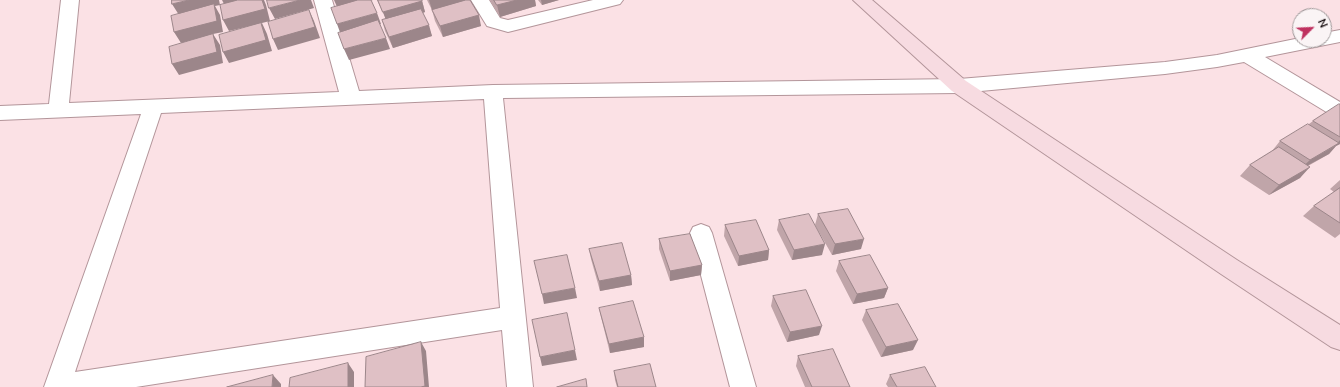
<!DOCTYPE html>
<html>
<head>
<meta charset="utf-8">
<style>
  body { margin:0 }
  #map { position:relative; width:1340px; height:387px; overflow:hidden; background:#fbe1e5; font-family:"Nunito Sans",sans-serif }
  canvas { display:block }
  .north { position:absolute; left:1292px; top:8px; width:40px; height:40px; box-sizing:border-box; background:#faf4f5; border:1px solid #9f9899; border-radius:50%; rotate:66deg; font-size:11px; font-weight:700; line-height:16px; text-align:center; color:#170d0f }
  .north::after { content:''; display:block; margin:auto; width:14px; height:18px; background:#bf315f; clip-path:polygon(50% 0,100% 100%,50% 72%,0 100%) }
</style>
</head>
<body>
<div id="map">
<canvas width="1340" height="387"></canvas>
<div class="north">N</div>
</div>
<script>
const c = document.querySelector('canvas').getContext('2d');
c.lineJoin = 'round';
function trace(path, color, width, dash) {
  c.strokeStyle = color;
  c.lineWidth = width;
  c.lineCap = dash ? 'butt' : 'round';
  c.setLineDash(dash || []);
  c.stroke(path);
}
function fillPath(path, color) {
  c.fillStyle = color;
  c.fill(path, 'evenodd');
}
const street = new Path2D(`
  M61,0h18l-10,103 270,-11 -25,-92h18l27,91 134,-6 466,-6 206,-17 52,-7 83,-17v2h24v-7l16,-3v12l-75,15 75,45v16l-7,-2 -89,-54 -27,5 -52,7 -206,19 -456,5 30,289h-26l-5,-57 -366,57h-92l97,-273 -141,6v-14l49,-2zM484,99l16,209 -425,64 86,-259z
  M471,0h18l11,18 8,2 85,-20h30l-3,4 -112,28 -21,-6z
  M701,224l8,3 3,6 44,154h-26l-40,-154 3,-6z`);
const secondary = new Path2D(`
  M853,0h19l94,81 271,179 103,65v25l-9,-3 -110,-73 -269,-183z`);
trace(street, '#b3959a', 2);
trace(secondary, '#b3959a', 2);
fillPath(street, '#fff');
fillPath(secondary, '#f7dbe1');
fillPath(new Path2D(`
  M377,0h45l3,12 -2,1 9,23 -39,12 -8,-17 -3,-11 4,-1z
  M427,0h43l11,26 -38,11 -8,-16 -3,-11z
  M490,0h45l1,6 -36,11 -9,-15z
  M538,0h21l-17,5z
  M1340,104v40l-4,2 -7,8 -21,12 -8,12 -31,17 -29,-19 10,-11 22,-14 8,-10 29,-17 4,-3z
  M1340,180v54l-5,4 -32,-22 11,-10 20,-14 -4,-3z
  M818,214l43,35 -29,6 -17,-30z
  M779,220l43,35 -30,5 -15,-30z
  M725,225l44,25 -1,10 -30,6 -14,-30z
  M659,239l43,26 -1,10 -31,6 -11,-32z
  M589,249l42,26 1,10 -32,6 -9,-32z
  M839,261l49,27 -4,10 -31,6 -17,-33z
  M773,296l46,39 -32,7 -16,-36z
  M599,308l45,29v10l-34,6 -9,-36z
  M866,310l47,40 -32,7 -19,-37z
  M798,356l52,31h-45l-9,-21z
  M614,371l42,16h-39l-2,-7z
  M890,375l46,12h-48l-2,-3z`), '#c0a5a9');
fillPath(new Path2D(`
  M189,0h30l1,5 -5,1 5,9 3,17 -10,2 7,11 3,18 -44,12 -7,-11 41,-30 -32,9 -7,-11 5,-17 -7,-11z
  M222,0h18l-16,4z
  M262,0h2l2,5 4,16 -8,2 5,11 5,17 -43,12 -6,-11 39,-29 -33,8 -6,-11z
  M300,0h11l3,8 -39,11 -6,-11z
  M334,0h39l-35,9z
  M429,0h39l-36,10z
  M517,0h18l1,6 -36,11 -3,-12z
  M541,0h18l-17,5z
  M422,1l3,11 -38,11 -4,-11z
  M309,10l5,11 6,17 -42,12 -5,-11z
  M377,13l4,11 -40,11 -4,-11z
  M479,15l2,11 -38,11 -3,-11z
  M429,25l3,11 -39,12 -4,-11z
  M386,38l4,11 -41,11 -5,-11z
  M1340,140v4l-4,2 -7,8 -30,16 11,-10 25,-14z
  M1310,167l-10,11 -31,17 10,-10z
  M864,239l-3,10 -29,6 3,-11z
  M825,244l-3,11 -30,5 2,-10z
  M769,250l-1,10 -30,6 1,-10z
  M702,265l-1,10 -31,6v-10z
  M631,275l1,10 -32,6 -1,-10z
  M575,288l2,10 -33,6 -2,-10z
  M888,288l-4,10 -31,6 4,-10z
  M822,326l-3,9 -32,7 3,-10z
  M644,337v10l-34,6 -1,-9z
  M918,340l-5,10 -32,7 5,-10z
  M421,342l5,9 3,36h-8z
  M575,350l2,10 -35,6 -2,-9z
  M348,363l6,9v15h-6z
  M273,375l8,9v3h-9z`), '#9c868a');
const building = new Path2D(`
  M172,0h17l-17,4z
  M238,0h24l3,9 -42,11 -3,-15z
  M267,0h33l-31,8z
  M358,0h13l6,13 -40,11 -6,-16z
  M378,0h44v1l-39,11z
  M466,0h4l9,15 -39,11 -8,-16z
  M494,0h23l-20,5z
  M214,4l3,17 -43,11 -3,-16z
  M421,9l8,16 -40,12 -7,-17z
  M309,10l6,17 -42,12 -5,-17z
  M378,20l8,18 -42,11 -6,-16z
  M261,23l5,17 -43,12 -4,-17z
  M213,34l4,18 -45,12 -3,-17z
  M1339,104h1v33l-27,-16z
  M1308,124l31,19 -29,17 -30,-19z
  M1279,147l31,20 -31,18 -29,-20z
  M1340,188v35l-26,-17z
  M848,209l16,30 -29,5 -17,-30z
  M809,214l16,30 -31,6 -15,-30z
  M756,220l13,30 -30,6 -14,-31z
  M690,234l12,31 -32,6 -11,-32z
  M622,243l9,32 -32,6 -10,-32z
  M567,255l8,33 -33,6 -8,-33z
  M870,255l18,33 -31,6 -18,-33z
  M806,290l16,36 -32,6 -17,-36z
  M633,301l11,36 -35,7 -10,-36z
  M898,304l20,36 -32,7 -20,-37z
  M567,313l8,37 -35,7 -8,-37z
  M421,342l4,44 -4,1h-56l1,-30z
  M833,349l17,38h-38l-14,-31z
  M348,363v24h-59l1,-9z
  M650,364l6,23h-38l-4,-16z
  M925,367l11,20h-39l-7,-12z
  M273,375l-1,12h-45z
  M586,379l1,8h-30z`);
fillPath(building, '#dfc0c5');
trace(building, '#9c868a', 1);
</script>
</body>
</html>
